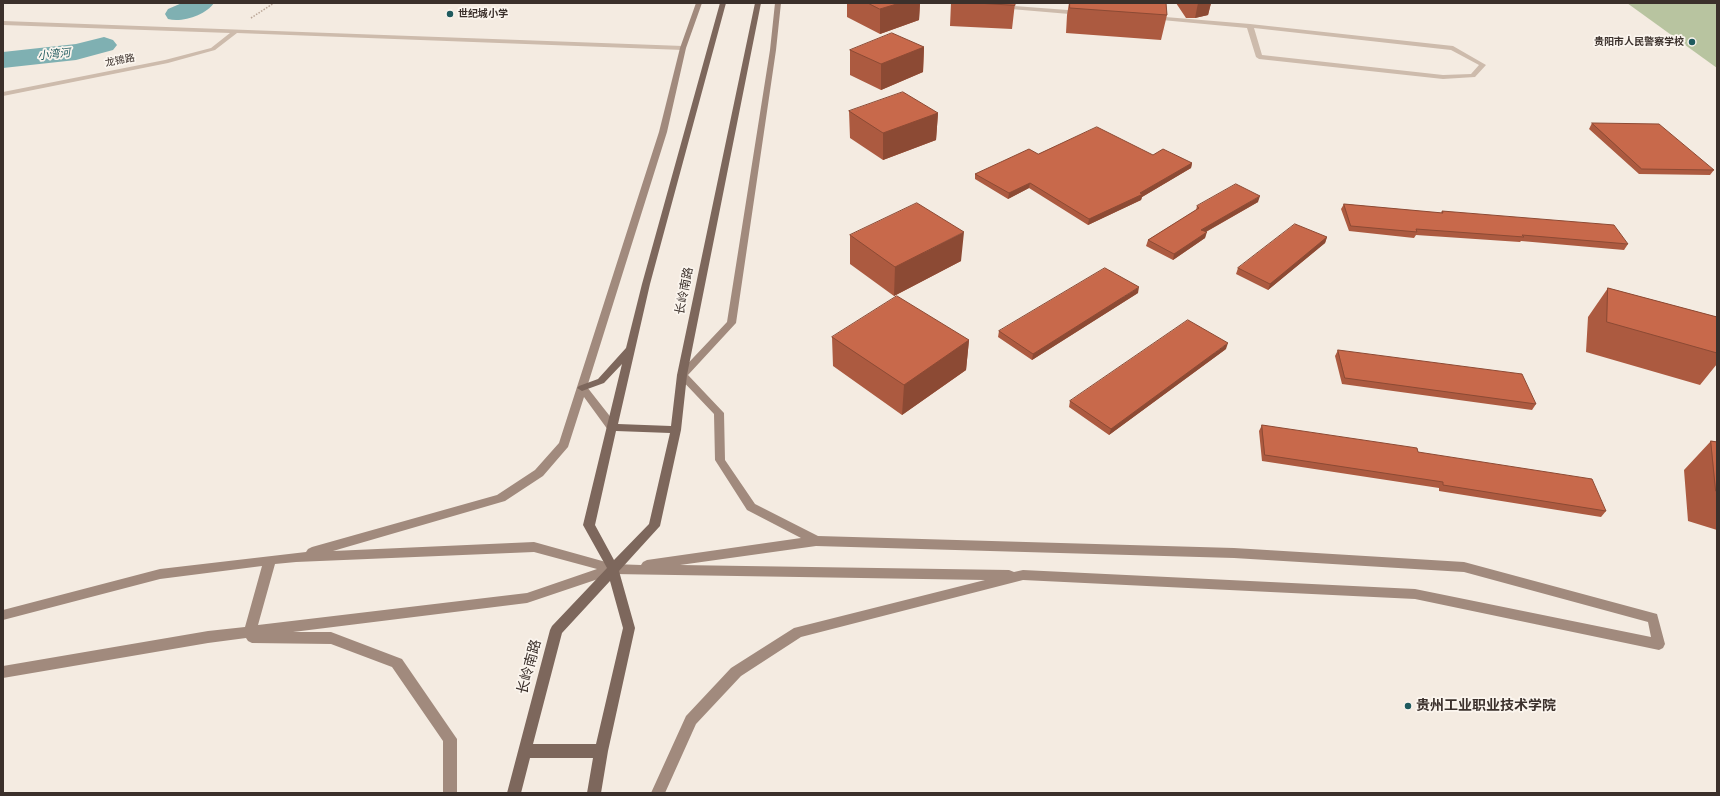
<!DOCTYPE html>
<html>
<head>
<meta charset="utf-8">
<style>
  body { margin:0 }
  #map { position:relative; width:1720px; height:796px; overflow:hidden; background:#f4ebe1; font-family:Roboto,sans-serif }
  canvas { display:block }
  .frame { position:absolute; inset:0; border:4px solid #3b302b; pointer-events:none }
</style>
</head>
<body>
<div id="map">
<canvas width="1720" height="796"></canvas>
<div class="frame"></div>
</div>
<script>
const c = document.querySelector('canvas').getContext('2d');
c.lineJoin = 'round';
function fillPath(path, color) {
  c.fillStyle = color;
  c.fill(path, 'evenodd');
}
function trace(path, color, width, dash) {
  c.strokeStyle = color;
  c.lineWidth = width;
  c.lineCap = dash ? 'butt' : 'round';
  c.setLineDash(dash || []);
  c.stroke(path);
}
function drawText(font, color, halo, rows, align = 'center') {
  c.font = font + ' Roboto,"Noto Sans SC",sans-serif';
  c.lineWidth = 3.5;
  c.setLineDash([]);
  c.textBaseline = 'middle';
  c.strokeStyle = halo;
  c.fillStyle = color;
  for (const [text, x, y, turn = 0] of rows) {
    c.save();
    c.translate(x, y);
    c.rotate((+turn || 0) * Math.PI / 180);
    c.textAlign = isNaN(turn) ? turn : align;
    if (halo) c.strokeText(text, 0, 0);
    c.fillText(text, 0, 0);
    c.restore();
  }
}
fillPath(new Path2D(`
  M1627,3h90v65z`), '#b8c4a0');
fillPath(new Path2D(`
  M182,3h32c-8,12 -32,20 -46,16l-3,-5 3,-5z
  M104,37l9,3 4,5 -4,5 -37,10 -73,8v-16l73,-8z`), '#7fb0b2');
trace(new Path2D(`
  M251,18l23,-15`), '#b9a596', 1.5, [1.5, 1.5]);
fillPath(new Path2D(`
  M1001,5l80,6 3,2 -3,2 -82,-7v-2z
  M1153,16l97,8 203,22 33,19 -11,12 -32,2 -184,-20 -3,-2 -9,-29 -96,-9v-2zM1254,28l197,22 28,15 -8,9 -28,1 -181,-20z
  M3,21l680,25 3,2 -3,2 -446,-17 -22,17 -47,13 -165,33v-4l162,-32 46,-12 19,-15 -227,-8z`), '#cdbbac');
fillPath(new Path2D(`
  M696,3h6l-16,45 -19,84 -80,255 29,37 1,3 -1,3h-8l-24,-33 -16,50 -25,29 -38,25 -172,50 201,-9 79,22 28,1 2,-3 4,-2 154,-22 -54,-28 -32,-50 -1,-46 -37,-39 50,-53 43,-272 5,-47h6l-5,47 -40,273 -48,52 36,38 1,47 30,44 63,32 416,12 230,14 193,52 8,30 -2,4 -4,2 -244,-51 -392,-19 -222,57 -60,39 -45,48 -31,69h-14l35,-77 45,-48 63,-40 191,-48 -372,-6 -86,29 -234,29h38l71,27 55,80v54h-14v-52l-51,-74 -61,-23 -79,-1 -4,-2 -2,-3 -38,5 -205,35v-12l205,-35 37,-4 17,-61 -102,13 -157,41v-10l157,-41 146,-17 2,-3 4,-2 185,-52 38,-25 24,-27 100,-311 21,-84zM816,546l418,12 230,14 184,50 3,15 -236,-48 -392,-19 -9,2 -5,-2 -329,-5zM534,552l63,17 -70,24 -269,32 17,-61 21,-2z`), '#a18a7d');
fillPath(new Path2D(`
  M720,3h6l-76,281 -32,140 53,2 6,-51 78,-372h6l-74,372 -6,55 -21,96 -41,45 16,57 -27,123 -7,42h-14l6,-35h-63l-9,35h-14l43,-163 2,-4 55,-58 -24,-43 39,-161 -18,19 -22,8 -5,-3 2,-2 19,-7 28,-31 16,-64zM616,431l54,2 -21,91 -35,36 -19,-35zM610,581l13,47 -27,116h-63l29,-111z`), '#7d675c');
fillPath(new Path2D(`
  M847,3h73l-1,17 -39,14 -33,-17z
  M951,3h64l-3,26 -62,-3z
  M1069,3h97l1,12 -6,25 -95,-7 1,-18z
  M1176,3h35l-3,12 -13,3h-9z
  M924,47l-1,25 -42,18 -31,-15v-25z
  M849,111l89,2 -2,27 -53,20 -33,-22z
  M1592,123l122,47 -4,5 -71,-1 -50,-45z
  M1038,154l115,1 39,8 -1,5 -49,29 -1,3 -53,25 -59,-37 -21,11 -33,-20v-5z
  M1258,202l-52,30 -1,6 -32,22 -27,-14 2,-6 48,-30 1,-4z
  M1344,204l97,9 1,-2 186,33 -4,6 -103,-9 -1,1 -104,-7 -2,3 -65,-7 -8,-22z
  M850,235l111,26 -67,35 -44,-32z
  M1327,237l-2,6 -57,47 -32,-16 2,-6z
  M1608,288l109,29v47l-17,21 -114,-33 2,-35z
  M1138,293l-106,67 -34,-23 1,-6z
  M832,337l137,3 -3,30 -64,45 -69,-49z
  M1226,349l-117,86 -40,-28 1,-6z
  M1338,350l198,54 -4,6 -190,-26 -7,-28z
  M1262,425l156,27 188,59 -5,6 -162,-26v-3l-177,-27 -3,-30z
  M1711,441l6,1v88l-29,-9 -4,-51z`), '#ac5a40');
fillPath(new Path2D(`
  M900,3h20l-1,17 -39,14v-25z
  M1198,3h13l-3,12 -13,3z
  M924,47l-1,25 -42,18v-26z
  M938,113l-2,27 -53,20v-27z
  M1192,163l-1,5 -49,29 -1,3 -53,25 1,-6 51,-26z
  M1030,183l-1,5 -21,11 1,-6z
  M1260,196l-2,6 -58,33 1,-5z
  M964,232l-3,29 -67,35 1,-29z
  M1207,232l-2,6 -32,22 1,-6z
  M1327,237l-2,6 -57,47 2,-6z
  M1139,287l-1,6 -106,67 1,-6z
  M969,340l-3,30 -64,45 2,-30z
  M1228,343l-2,6 -117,86 2,-6z`), '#8c4a34');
const building = new Path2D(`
  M868,3h32l-20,6z
  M977,3h38v2z
  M1070,3h96l1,12 -97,-7z
  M892,33l32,14 -43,17 -31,-14z
  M903,92l35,21 -55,20 -34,-22z
  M1592,123l67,1 55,46 -72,-1z
  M1097,127l56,28 10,-6 29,14 -52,30 3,1 -54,25 -59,-36 -21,10 -34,-19 54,-25 9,5z
  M1236,184l24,12 -59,34 6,2 -33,22 -26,-14 51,-32 -2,-2z
  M917,203l47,29 -69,35 -45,-32z
  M1344,204l99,9 -1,-2 172,14 14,19 -106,-9 2,2 -108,-8 1,3 -66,-6z
  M1295,224l32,13 -57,47 -32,-16z
  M1105,268l34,19 -106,67 -34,-23z
  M1608,288l109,29v36l-110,-31z
  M897,296l72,44 -65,45 -72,-48z
  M1188,320l40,23 -117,86 -41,-28z
  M1338,350l184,24 14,30 -191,-26z
  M1262,425l155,23 1,4 174,27 14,32 -163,-26v-3l-178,-27z
  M1711,441l6,1v49h-1z`);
fillPath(building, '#c8694b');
trace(building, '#8c4a34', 1);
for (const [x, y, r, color] of [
  [450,14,4,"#1f5a5e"],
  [1692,42,4,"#1f5a5e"],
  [1408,706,4,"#1f5a5e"]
]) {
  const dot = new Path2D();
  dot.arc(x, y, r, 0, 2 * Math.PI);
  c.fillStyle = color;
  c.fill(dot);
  trace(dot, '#fbf5ee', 1.5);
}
drawText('bold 10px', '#3b302b', '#fbf5ee', [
  ["世纪城小学",458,14],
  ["贵阳市人民警察学校",1684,42,"right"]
], 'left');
drawText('10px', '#3b302b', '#fbf5ee', [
  ["龙锦路",120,61,-11]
]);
drawText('italic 11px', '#1f5a5e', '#fbf5ee', [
  ["小湾河",54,55,-6]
]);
drawText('12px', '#3b302b', '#fbf5ee', [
  ["长岭南路",685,291,-79]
]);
drawText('14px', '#3b302b', '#fbf5ee', [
  ["长岭南路",530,667,-75]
]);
drawText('bold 14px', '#3b302b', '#fbf5ee', [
  ["贵州工业职业技术学院",1416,706]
], 'left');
</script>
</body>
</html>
